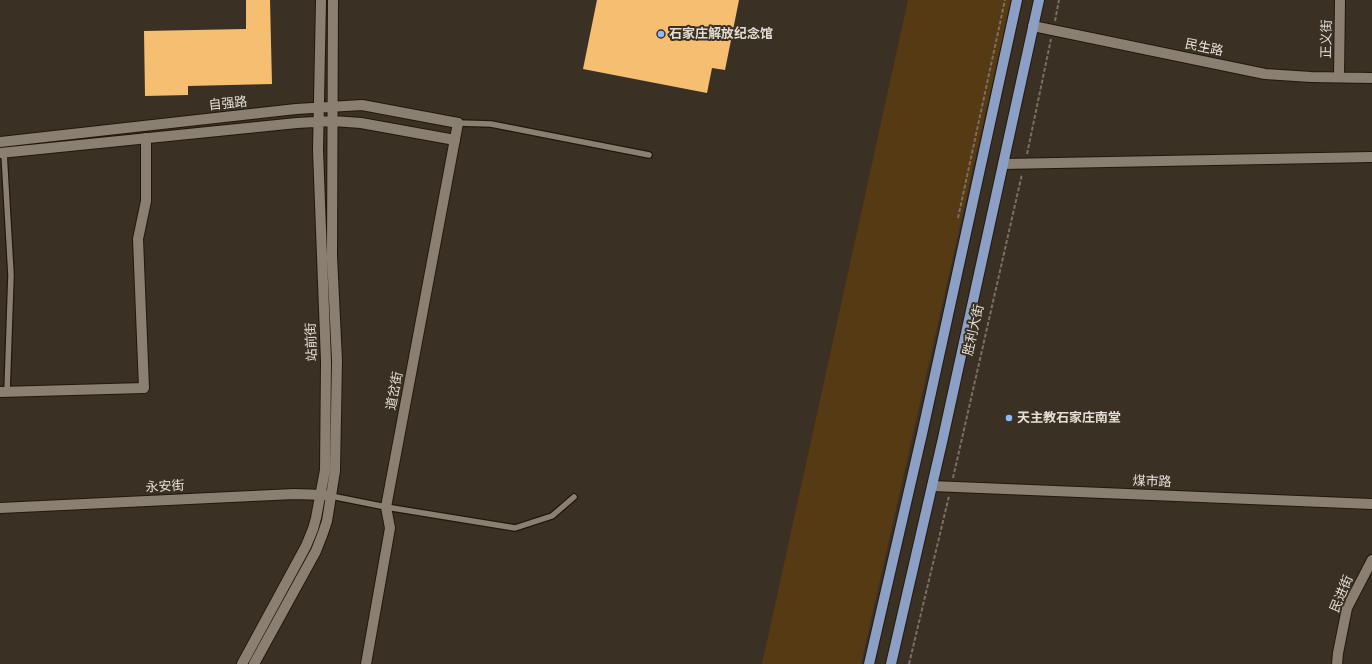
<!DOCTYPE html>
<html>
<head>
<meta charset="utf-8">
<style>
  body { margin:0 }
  canvas { display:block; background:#3a3124 }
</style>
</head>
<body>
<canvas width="1372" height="664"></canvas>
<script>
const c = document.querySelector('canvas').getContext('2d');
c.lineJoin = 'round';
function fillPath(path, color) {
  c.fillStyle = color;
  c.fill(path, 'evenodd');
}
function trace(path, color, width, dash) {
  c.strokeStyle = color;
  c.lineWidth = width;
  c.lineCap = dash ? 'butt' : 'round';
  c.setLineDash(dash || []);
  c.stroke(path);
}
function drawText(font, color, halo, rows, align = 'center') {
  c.font = font + ' Helvetica,"Noto Sans SC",sans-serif';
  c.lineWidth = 4;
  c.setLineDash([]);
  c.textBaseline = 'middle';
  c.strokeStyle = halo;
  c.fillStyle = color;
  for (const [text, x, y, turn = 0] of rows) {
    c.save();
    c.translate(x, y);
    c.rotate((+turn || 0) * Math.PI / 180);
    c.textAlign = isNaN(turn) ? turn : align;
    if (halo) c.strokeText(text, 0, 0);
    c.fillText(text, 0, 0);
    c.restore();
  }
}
fillPath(new Path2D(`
  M908,0h103l-150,664h-99z`), '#553a13');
fillPath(new Path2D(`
  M246,0h24l2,84 -84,2v9l-43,1 -1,-65 102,-2z
  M597,0h142l-14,70 -13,-2 -5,25 -124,-24z`), '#f6be71');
const lane = new Path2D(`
  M458,123l33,1 158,31
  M4,153l7,122 -4,117
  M331,496l55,11 129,21 37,-12 22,-19`);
const street = new Path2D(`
  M1003,164l369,-7
  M0,392l144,-4 -6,-149 8,-38v-63
  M932,486l440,18
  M366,664l24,-136 -4,-21 72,-384
  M1337,664l1,-11 9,-45 25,-48`);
const secondary = new Path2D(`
  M1033,26l232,48 46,3 61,1
  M1339,77l1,-77
  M0,142l296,-33 66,-4 96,18
  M0,153l297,-30 36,-2 28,2 94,17
  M0,508l294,-14 31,1
  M242,664l64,-118 7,-17 3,-11 9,-48 1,-108 -8,-212 3,-150
  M254,664l62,-113 7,-18 4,-12 8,-50 2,-110 -5,-105 1,-256`);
const primary = new Path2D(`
  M869,664l53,-230 95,-434
  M891,664l52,-226 96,-438`);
trace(lane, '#21180d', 8);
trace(street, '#21180d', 12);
trace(secondary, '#21180d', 12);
trace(primary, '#21180d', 12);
trace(new Path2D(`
  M1055,21l4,-21
  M1027,154l24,-115
  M958,218l47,-218
  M953,478l69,-304
  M909,664l40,-168`), '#787065', 2, [4, 2]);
trace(lane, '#8a7f71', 5.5);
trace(street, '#8a7f71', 10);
trace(secondary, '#8a7f71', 10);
trace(primary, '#8ba0c4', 10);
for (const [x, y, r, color] of [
  [661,34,4,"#8eb9fc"],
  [1009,418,4,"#8eb9fc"]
]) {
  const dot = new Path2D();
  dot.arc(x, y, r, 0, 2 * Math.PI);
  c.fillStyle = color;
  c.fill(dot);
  trace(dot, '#3a3124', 1.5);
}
drawText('bold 13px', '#e4ded6', '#3a3124', [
  ["石家庄解放纪念馆",669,34],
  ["天主教石家庄南堂",1017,418]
], 'left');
drawText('13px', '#e4ded6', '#3a3124', [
  ["正义街",1327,39,-89],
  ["民生路",1204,48,12],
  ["自强路",228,104,-6],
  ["胜利大街",974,330,-77],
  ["站前街",312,342,-92],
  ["道岔街",395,391,-79],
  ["煤市路",1152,482,2],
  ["永安街",165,487,-3],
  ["民进街",1342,594,-67]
]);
</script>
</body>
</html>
